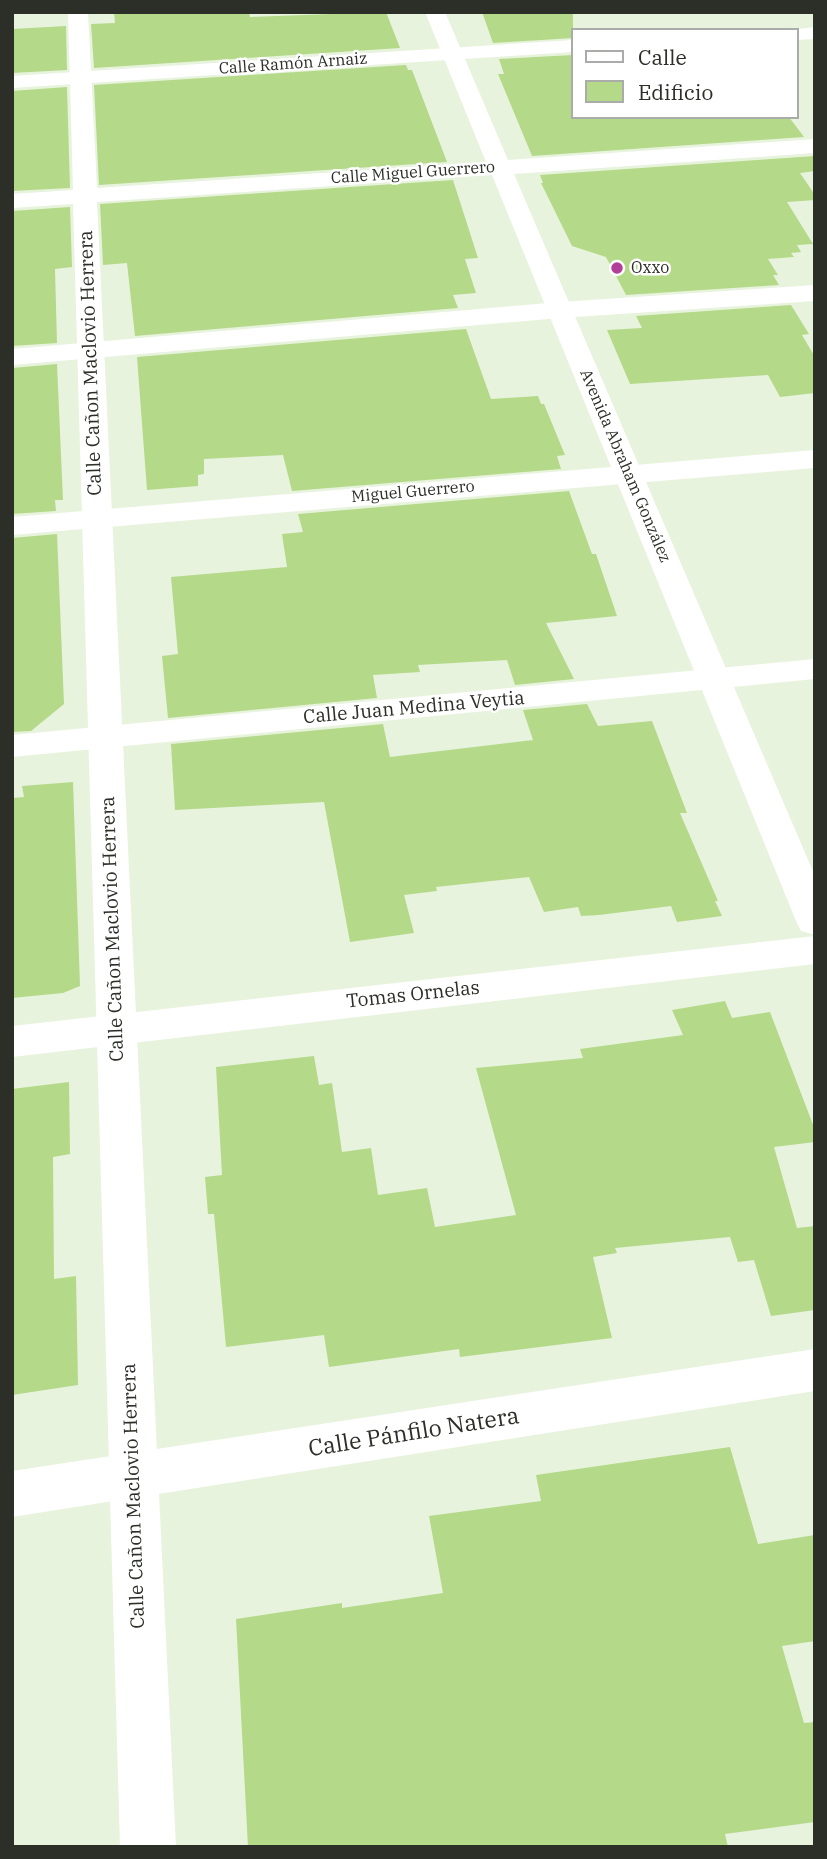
<!DOCTYPE html>
<html>
<head>
<meta charset="utf-8">
<style>
  body { margin:0 }
  #map { position:relative; width:827px; height:1859px; overflow:hidden; background:#e8f3dd; font-family:"IBM Plex Serif",serif }
  canvas { display:block }
  .frame { position:absolute; inset:0; border:14px solid #2b2f27; pointer-events:none }
  .legend { position:absolute; left:571px; top:28px; width:228px; height:91px; box-sizing:border-box; background:#fff; border:2px solid #aaaca9; margin:0; padding:9px 12px; list-style:none; font-size:21px; color:#2b2f27 }
  .legend li { display:flex; align-items:center; gap:14px; height:35px }
  .legend b { width:35px; border:2px solid #aaaca9 }
</style>
</head>
<body>
<div id="map">
<canvas width="827" height="1859"></canvas>
<div class="frame"></div>
<ul class="legend">
<li><b style="height:9px;background:#fff"></b>Calle</li>
<li><b style="height:19px;background:#b4d989"></b>Edificio</li>
</ul>
</div>
<script>
const c = document.querySelector('canvas').getContext('2d');
c.lineJoin = 'round';
function fillPath(path, color) {
  c.fillStyle = color;
  c.fill(path, 'evenodd');
}
function trace(path, color, width, dash) {
  c.strokeStyle = color;
  c.lineWidth = width;
  c.lineCap = dash ? 'butt' : 'round';
  c.setLineDash(dash || []);
  c.stroke(path);
}
function drawText(font, color, halo, rows, align = 'center') {
  c.font = font + ' "IBM Plex Serif",serif';
  c.lineWidth = 5;
  c.setLineDash([]);
  c.textBaseline = 'middle';
  c.strokeStyle = halo;
  c.fillStyle = color;
  for (const [text, x, y, turn = 0] of rows) {
    c.save();
    c.translate(x, y);
    c.rotate((+turn || 0) * Math.PI / 180);
    c.textAlign = isNaN(turn) ? turn : align;
    if (halo) c.strokeText(text, 0, 0);
    c.fillText(text, 0, 0);
    c.restore();
  }
}
fillPath(new Path2D(`
  M114,12h135l1,5 136,-5 14,36 -306,20 -3,-44 24,-1z
  M482,12h91v26l-80,5z
  M66,26l1,44 -55,3v-44z
  M573,55v62h216l15,20 -272,19 -34,-82h6l-5,-15z
  M406,65l2,5h4l35,92 -348,23 -5,-100z
  M67,87l3,101 -58,3v-100z
  M815,156v15l-15,2 15,22v5l-28,2 26,42 -16,1 4,7 -10,1 3,4 -26,2 10,16h-5l6,10 -153,10 -20,-38 -34,-11 -31,-63h2l-3,-8z
  M453,180l25,78 -13,1 11,34 -23,2 5,13 -323,28 -8,-73 -24,2 -3,-61z
  M70,207l2,60 -17,2 2,74 -45,3v-135z
  M791,305l18,29 -7,1 13,22v36l-35,4 -12,-22 -138,9 -23,-54 35,-2 -6,-12z
  M466,329l25,70 47,-3 3,8h3l21,51 -8,1 4,13 -269,22 -9,-36 -79,4v15l-6,1v11l-51,4 -10,-133z
  M57,364l6,136h-8l1,11 -44,3v-146z
  M569,491l23,63h4l21,62 -71,7 28,56 -59,6 -8,-25 -89,5 2,7 -47,3 4,23 -209,20 -6,-62 16,-2 -7,-77 116,-10 -5,-33 21,-2 -5,-18z
  M57,534l7,170 -33,27 -19,1v-194z
  M587,704l11,22 54,-5 35,92h-7l38,88h-3l7,15 -45,6 -6,-16 -72,9 -18,1 -3,-9 -34,5 -15,-35 -93,10 1,4 -33,4 10,38 -64,9 -26,-140 -149,8 -4,-66 212,-20 7,33 143,-17 -10,-30z
  M73,782l7,204 -17,7 -51,5v-200l12,-1 -2,-11z
  M725,1001l7,17 38,-6 45,118v12l-41,5 23,81 18,-2v84l-44,6 -17,-56 -16,2 -8,-25 -115,11 2,5 -24,4 19,81 -152,19 -1,-8 -130,18 -5,-32 -98,12 -12,-133h-6l-3,-37 17,-2 -6,-108 98,-11 5,29 13,-2 10,69 29,-4 7,47 49,-7 8,39 81,-12 -40,-147 107,-10 -3,-9 103,-14 -11,-25z
  M69,1082l1,72 -17,3 1,122 22,-3 2,109 -66,10v-306z
  M730,1447l28,97 57,-9v106l-33,5 22,77 11,-1v100l-90,12 3,13h-480l-12,-228 106,-16v5l101,-15 -14,-77 112,-15 -5,-26z`), '#b4d989');
fillPath(new Path2D(`
  M815,27v12l-18,1v-10h-7z
  M573,40v12l-561,36v-12z
  M815,285v16l-255,17 -548,47v-16l548,-47z
  M815,450v18l-803,67v-18z
  M815,659v20l-803,78v-22z
  M815,936v28l-803,93v-31z
  M815,1349v42l-803,126v-46z`), '#fff');
fillPath(new Path2D(`
  M68,12h20l9,176 389,-26 -61,-150h20l63,148 307,-21v14l-301,21 301,702v59l-14,-4 -5,-10 -304,-746 -395,27 79,1645h-56l-47,-1643 -61,4v-14l61,-4z`), '#fff');
for (const [x, y, r, color] of [
  [617,268,7,"#b33e97"]
]) {
  const dot = new Path2D();
  dot.arc(x, y, r, 0, 2 * Math.PI);
  c.fillStyle = color;
  c.fill(dot);
  trace(dot, '#fff', 2.5);
}
drawText('16px', '#2b2f27', '#fff', [
  ["Calle Ramón Arnaiz",293,64,-4],
  ["Calle Miguel Guerrero",413,173,-4],
  ["Avenida Abraham González",625,466,67],
  ["Miguel Guerrero",413,492,-5]
]);
drawText('16px', '#2b2f27', '#fff', [
  ["Oxxo",631,268]
], 'left');
drawText('19px', '#2b2f27', '#fff', [
  ["Calle Cañon Maclovio Herrera",91,363,-92],
  ["Calle Juan Medina Veytia",414,708,-5],
  ["Calle Cañon Maclovio Herrera",113,929,-92],
  ["Tomas Ornelas",413,995,-6],
  ["Calle Cañon Maclovio Herrera",134,1496,-92]
]);
drawText('23px', '#2b2f27', '#fff', [
  ["Calle Pánfilo Natera",414,1433,-9]
]);
</script>
</body>
</html>
